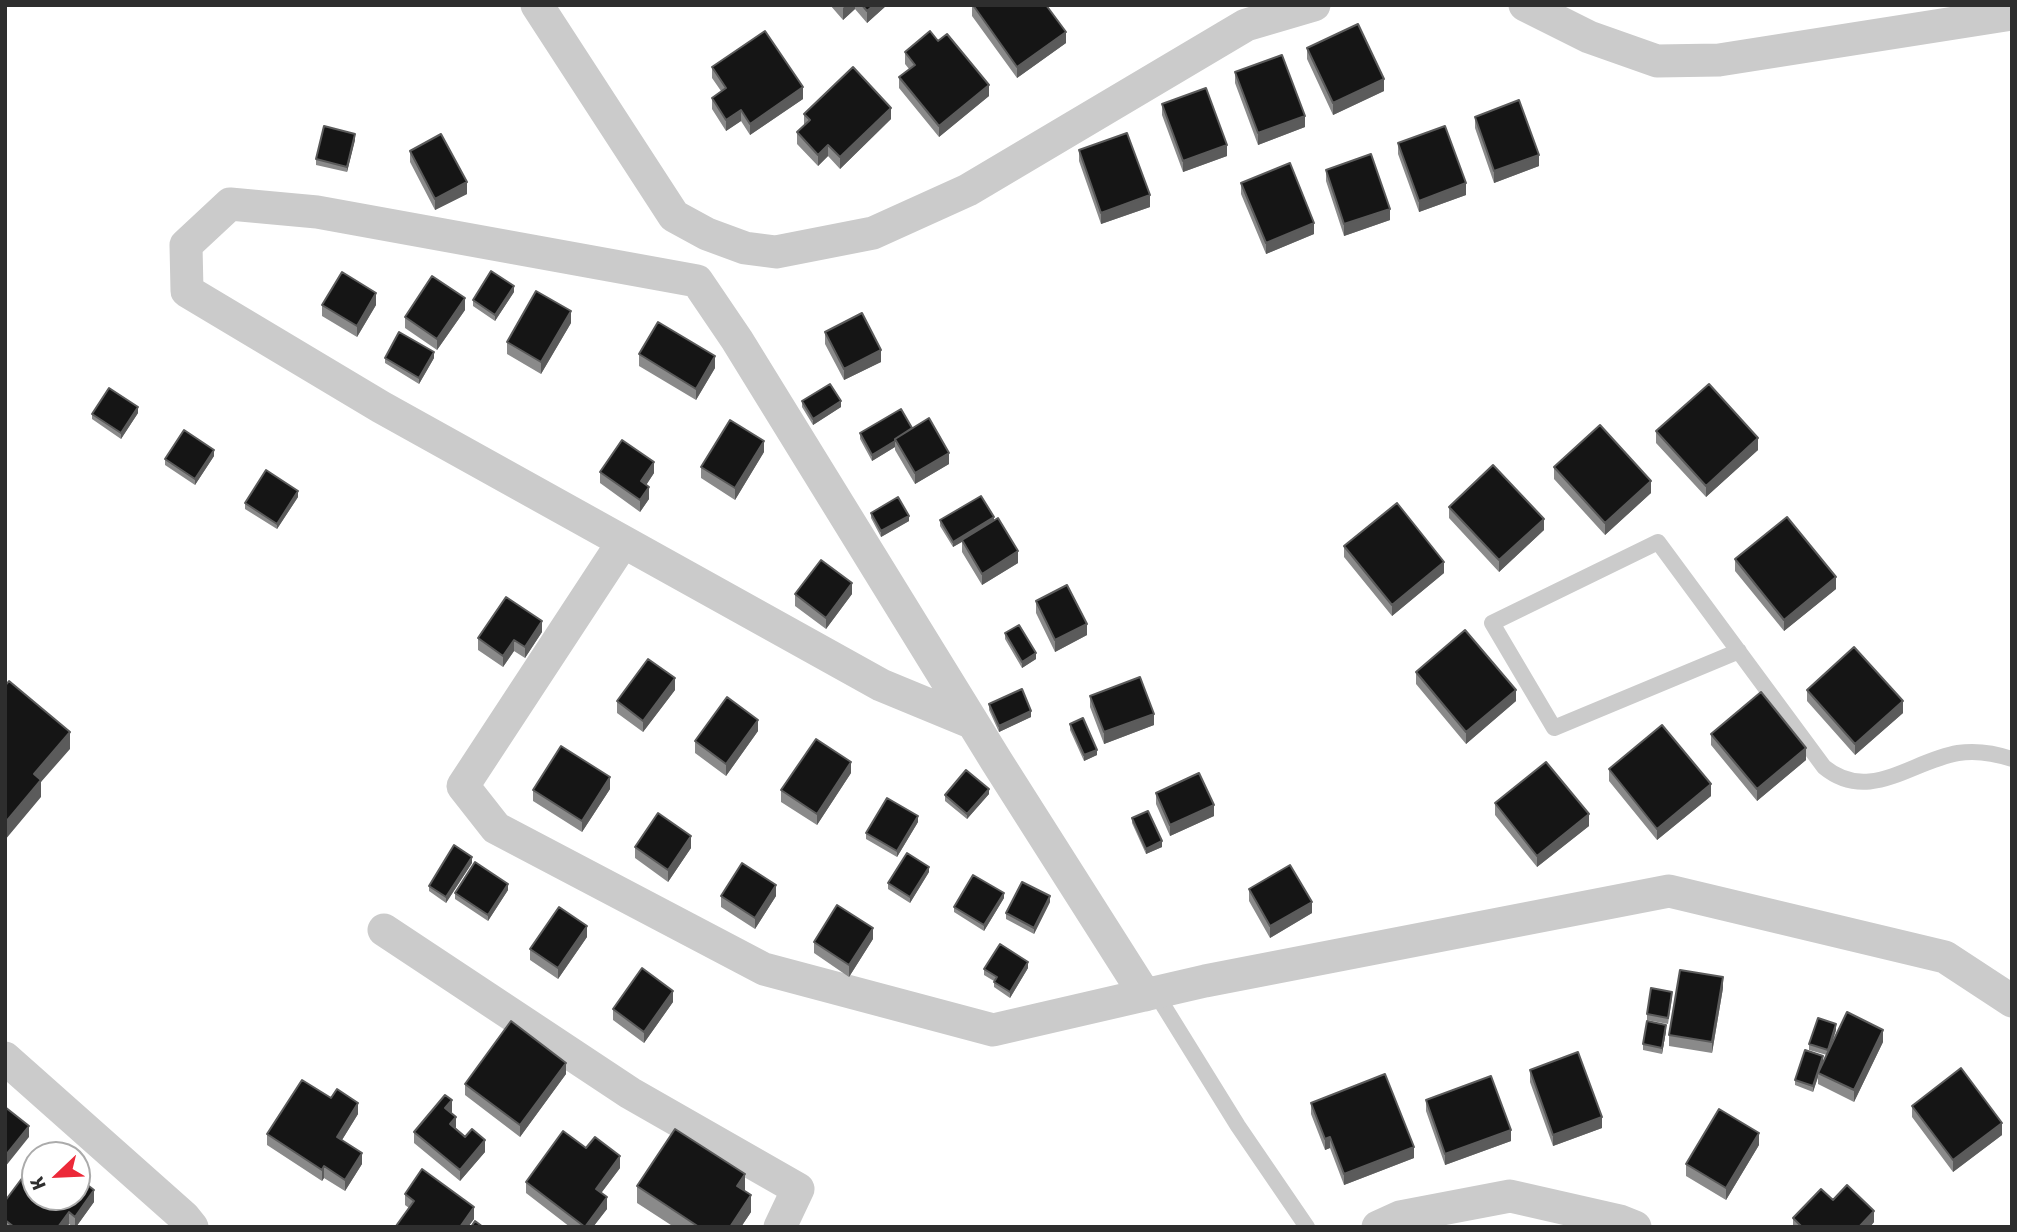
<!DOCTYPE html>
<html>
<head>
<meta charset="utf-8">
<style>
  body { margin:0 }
  #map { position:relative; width:2017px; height:1232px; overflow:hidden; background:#fff; font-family:Signika,sans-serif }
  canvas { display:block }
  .frame { position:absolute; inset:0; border:7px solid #2e2e2e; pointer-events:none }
  .north { position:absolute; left:21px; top:1141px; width:70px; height:70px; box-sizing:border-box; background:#fff; border:2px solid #ababab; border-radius:50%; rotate:247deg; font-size:19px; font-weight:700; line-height:28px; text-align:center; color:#2e2e2e }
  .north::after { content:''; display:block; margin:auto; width:24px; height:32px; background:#ec2939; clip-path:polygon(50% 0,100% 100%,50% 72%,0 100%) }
</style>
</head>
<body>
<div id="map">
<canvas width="2017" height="1232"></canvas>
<div class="frame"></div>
<div class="north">K</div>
</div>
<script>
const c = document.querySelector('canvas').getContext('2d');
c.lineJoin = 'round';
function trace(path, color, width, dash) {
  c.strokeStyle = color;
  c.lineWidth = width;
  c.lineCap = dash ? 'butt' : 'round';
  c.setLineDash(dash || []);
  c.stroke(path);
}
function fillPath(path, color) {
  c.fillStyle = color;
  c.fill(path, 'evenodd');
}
trace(new Path2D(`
  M1739,651l-185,77 -62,-105 166,-81 166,225c45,37 87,-6 134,-14 19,-3 36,0 54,6
  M1155,992l83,134 69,101`), '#cbcbcb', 16);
trace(new Path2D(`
  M537,5l137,211 33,18 38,14 31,4 97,-19 95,-43 278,-165 68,-20
  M1525,5l64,32 68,24 62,-1 293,-46
  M623,542l-160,244 33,42 268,141 229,61 212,-49 464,-90 276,66 67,44
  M973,723l-92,-38 -500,-278 -194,-116 -1,-46 44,-41 87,8 380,69 40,59 236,383 24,39 148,233
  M384,930l246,163 168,96 -18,38
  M5,1058l179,159 8,10
  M1378,1227l22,-10 110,-21 110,25 15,6`), '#cbcbcb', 33);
fillPath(new Path2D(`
  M830,5h57l-20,18 -12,-14 -12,11z
  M972,5l94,38 -49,35 -45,-62z
  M1307,48l77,43 -51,24 -26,-56z
  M905,52l84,44 -50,41 -40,-49v-11l10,-8 -4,-5z
  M712,67l91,32 -53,36 -9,-14 -15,10 -14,-22v-11l9,-7 -9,-13z
  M1235,72l70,55 -47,18 -23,-62z
  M1162,104l65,52 -44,16 -21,-57z
  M804,114l87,5 -51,50 -12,-13 -10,10 -21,-22v-12l7,-7z
  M1475,117l64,49 -45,17 -19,-55z
  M355,140l-8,32 -31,-7v-6z
  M1398,143l68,52 -47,17 -21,-58z
  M1079,150l71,57 -49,17 -22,-63z
  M410,151l57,43 -32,16 -25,-48z
  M1326,170l64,50 -46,16 -18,-55z
  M1241,183l73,51 -48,20 -25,-60z
  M514,292l-19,29 -22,-15v-6z
  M322,305h54l-19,32 -35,-21z
  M465,310l-28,40 -32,-22v-11z
  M571,323l-30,51 -34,-20v-12z
  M825,332l56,30 -37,18 -19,-36z
  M639,354l76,14 -19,32 -57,-34z
  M385,358h49l-15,26 -34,-21z
  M802,401l39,6 -28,18 -11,-18z
  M138,413l-17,26 -29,-20v-5z
  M912,428l37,36 -34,20 -20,-34v-3l-23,14 -12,-22v-6z
  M1656,431l102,19 -52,47 -50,-54z
  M764,452l-29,48 -34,-22v-11z
  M214,456l-19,29 -30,-20v-6z
  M1554,467l97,26 -46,42 -51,-56z
  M600,472l54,1 -8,12 3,14 -9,13 -40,-29z
  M298,497l-21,32 -32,-20v-6z
  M1449,507l95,23 -45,42 -50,-54z
  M871,513l38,8 -28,16 -10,-19z
  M940,520l54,1 24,42 -36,22 -20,-33v-10l-9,5 -13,-21z
  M1344,546l100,27 -52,43 -48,-59z
  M1735,559l101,30 -52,42 -49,-60z
  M795,594h57l-26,35 -31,-23z
  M1036,601l51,34 -32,17 -19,-39z
  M542,632l-17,26 -11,-7 -11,16 -25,-17v-12z
  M1005,633l31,26 -14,9 -17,-29z
  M1416,672l100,29 -50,43 -50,-60z
  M675,690l-32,42 -26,-19v-12z
  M1807,690l96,23 -48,42 -48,-54z
  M1090,696l64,29 -50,19 -14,-37z
  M989,704l42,13 -32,15 -10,-22z
  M1070,724l27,31 -13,6 -14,-31z
  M758,731l-32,45 -31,-23v-12z
  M1711,734l95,26 -49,41 -46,-56z
  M1609,769l102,27 -54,44 -48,-59z
  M851,773l-34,52 -36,-23v-12z
  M610,789l-28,43 -49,-31v-11z
  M1156,793l58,23 -44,20 -14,-32z
  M989,794l-22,25 -22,-18v-6z
  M1495,803l94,23 -52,41 -42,-52z
  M1132,818l30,29 -16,7 -14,-31z
  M918,822l-21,35 -31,-18v-6z
  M635,847l56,1 -23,34 -33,-24z
  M472,863l-26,40 -17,-12v-5z
  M929,872l-19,31 -22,-14v-6z
  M1249,889l63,24 -42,25 -21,-37z
  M508,890l-20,31 -33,-22v-6z
  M721,896h55l-21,33 -34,-22z
  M1004,898l-20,33 -30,-19v-5z
  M1050,902l-16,32 -28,-15v-6z
  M587,937l-29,42 -28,-19v-11z
  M873,939l-24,38 -35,-24v-11z
  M1028,968l-18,30 -16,-11v-6l-10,-6v-6z
  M1723,988l-11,65 -43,-7v-11z
  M1672,998l-4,26 -21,-4v-6z
  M673,1002l-29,41 -31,-23v-11z
  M1836,1030l-5,17 52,-5 -29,60 -36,-18v-7l-5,15 -18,-7v-5l28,-17 4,-8 -18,-5v-6z
  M1666,1031l-4,23 -19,-4v-6z
  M1530,1070l72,58 -49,18 -23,-64z
  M566,1074l-46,63 -55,-42v-11z
  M331,1098l27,16 -16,26 20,24 -17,27 -21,-13 -2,3 -55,-36v-11z
  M1426,1100l85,41 -66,24 -19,-54z
  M1311,1103l103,55 -70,27 -14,-37 -5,2 -14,-36z
  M1912,1106l90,29 -49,37 -41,-55z
  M452,1112l-1,1 5,15 29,24 -25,29 -46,-38v-11z
  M1759,1145l-33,55 -40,-24v-12z
  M586,1148l34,20 -19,25 6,16 -14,18h-23l-44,-34v-11z
  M637,1186l108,5 6,21 -10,15h-67l-37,-24z
  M405,1194l69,25 -6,8h-72l13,-19 -4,-3z
  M1833,1200l41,22 -4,5h-77v-9z
  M5,1201l89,1 -18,25h-3l-4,-3 -2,3h-62z`), '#8a8a8a');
fillPath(new Path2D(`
  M846,5h9v4l-12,11v-12z
  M874,5h13l-20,18v-12z
  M1066,32v11l-49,35v-11z
  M1384,79v12l-51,24v-12z
  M989,85v11l-50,41v-11z
  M803,87v12l-53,36v-11z
  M891,108v11l-51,50v-12z
  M741,110v11l-15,10v-11z
  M1305,116v11l-47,18v-12z
  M355,134v6l-8,32v-5z
  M828,145v11l-10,10v-11z
  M1227,145v11l-44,16v-11z
  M1539,155v11l-45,17v-12z
  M467,182v12l-32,16v-11z
  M1466,183v12l-47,17v-11z
  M1150,195v12l-49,17v-11z
  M1390,209v11l-46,16v-12z
  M1314,223v11l-48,20v-11z
  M514,286v6l-19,29v-6z
  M376,293v12l-19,32v-11z
  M465,298v12l-28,40v-11z
  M571,311v12l-30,51v-12z
  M881,350v12l-37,18v-11z
  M434,352v6l-15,26v-6z
  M715,356v12l-19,32v-11z
  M841,401v6l-28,18v-6z
  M138,407v6l-17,26v-6z
  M1758,438v12l-52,47v-11z
  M764,441v11l-29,48v-12z
  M895,441v6l-23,14v-6z
  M214,450v6l-19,29v-6z
  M949,453v11l-34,20v-11z
  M654,462v11l-13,20v-12z
  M1651,481v12l-46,42v-12z
  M649,487v12l-9,13v-12z
  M298,491v6l-21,32v-5z
  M909,516v5l-28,16v-6z
  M994,517v6l-41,24v-5z
  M1544,519v11l-45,42v-12z
  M1018,551v12l-36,22v-11z
  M1444,562v11l-52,43v-11z
  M1836,577v12l-52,42v-11z
  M852,583v11l-26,35v-11z
  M542,621v11l-17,26v-11z
  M1087,624v11l-32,17v-12z
  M514,640v11l-11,16v-11z
  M1036,653v6l-14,9v-6z
  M675,678v12l-32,42v-11z
  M1516,690v11l-50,43v-12z
  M1903,701v12l-48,42v-11z
  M1031,711v6l-32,15v-6z
  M1154,714v11l-50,19v-12z
  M758,720v11l-32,45v-12z
  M70,732v17l-29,33v15l-36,43v-17l29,-49z
  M1806,748v12l-49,41v-12z
  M1097,750v5l-13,6v-6z
  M851,762v11l-34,52v-11z
  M610,777v12l-28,43v-11z
  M1711,784v12l-54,44v-11z
  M989,789v5l-22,25v-5z
  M1214,805v11l-44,20v-11z
  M1589,814v12l-52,41v-11z
  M918,816v6l-21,35v-6z
  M691,836v12l-23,34v-12z
  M1162,841v6l-16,7v-5z
  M472,857v6l-26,40v-6z
  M929,867v5l-19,31v-6z
  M508,884v6l-20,31v-6z
  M776,885v11l-21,33v-11z
  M1004,893v5l-20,33v-6z
  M1050,896v6l-16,32v-6z
  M1312,902v11l-42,25v-12z
  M587,926v11l-29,42v-11z
  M873,928v11l-24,38v-12z
  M1028,962v6l-18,30v-6z
  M1723,977v11l-11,65v-11z
  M673,991v11l-29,41v-11z
  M1836,1024v6l-8,25v-5z
  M1666,1025v6l-4,23v-6z
  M1883,1030v12l-29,60v-12z
  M1823,1056v6l-5,11v4l-5,15v-6z
  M566,1063v11l-46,63v-12z
  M452,1100v12l-7,7v-11z
  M358,1103v11l-21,34v-11z
  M456,1117v11l-6,-4z
  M1602,1117v11l-49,18v-11z
  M2002,1123v12l-49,37v-12z
  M29,1126v11l-24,30v-11z
  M1511,1130v11l-66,24v-11z
  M1759,1133v12l-33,55v-12z
  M1330,1137v11l-5,2v-11z
  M485,1140v12l-25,29v-11z
  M1414,1147v11l-70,27v-11z
  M362,1153v11l-17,27v-11z
  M620,1156v12l-24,32v-11z
  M324,1166v12l-2,3v-11z
  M745,1174v17l-8,12v-17z
  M94,1190v12l-18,25h-1v-10z
  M751,1195v17l-10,15h-11z
  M607,1197v12l-14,18h-8z
  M474,1207v12l-6,8h-8z
  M1874,1211v11l-4,5h-11z
  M69,1212v12l-2,3h-9z`), '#5b5b5b');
const building = new Path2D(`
  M862,5h12l-7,6z
  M973,5h73l20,27 -49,35z
  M1358,24l26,55 -51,24 -26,-55z
  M765,31l38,56 -53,37 -9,-14 -15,10 -14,-22 14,-10 -14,-21z
  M930,31l8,10 9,-7 42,51 -50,41 -40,-49 16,-12 -10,-13z
  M1282,55l23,61 -47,17 -23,-61z
  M853,67l38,41 -51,49 -12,-12 -10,10 -21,-23 13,-12 -6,-6z
  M1206,88l21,57 -44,16 -21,-57z
  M1519,100l20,55 -45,16 -19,-54z
  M324,126l31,8 -8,33 -31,-8z
  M1445,126l21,57 -47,18 -21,-58z
  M1127,133l23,62 -49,18 -22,-63z
  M441,134l26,48 -32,17 -25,-48z
  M1371,154l19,55 -46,15 -18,-54z
  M1290,163l24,60 -48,20 -25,-60z
  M491,271l23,15 -19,29 -22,-15z
  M342,272l34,21 -19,33 -35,-21z
  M432,276l33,22 -28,41 -32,-22z
  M536,291l35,20 -30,51 -34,-20z
  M862,313l19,37 -37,19 -19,-37z
  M658,322l57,34 -19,33 -57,-35z
  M399,332l35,20 -15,26 -34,-20z
  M830,384l11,17 -28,18 -11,-18z
  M1709,384l49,54 -52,48 -50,-55z
  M109,388l29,19 -17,26 -29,-19z
  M901,409l11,19 -17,11v2l-23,14 -12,-22z
  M929,418l20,35 -34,20 -20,-34z
  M730,420l34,21 -29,47 -34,-21z
  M1600,425l51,56 -46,42 -51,-56z
  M184,430l30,20 -19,29 -30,-20z
  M622,440l32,22 -13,19 8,6 -9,13 -40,-28z
  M1493,465l51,54 -45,41 -50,-53z
  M266,470l32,21 -21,33 -32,-21z
  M981,496l13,21 -41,25 -13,-22z
  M898,497l11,19 -28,15 -10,-18z
  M1397,503l47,59 -52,43 -48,-59z
  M1787,517l49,60 -52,43 -49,-61z
  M998,518l20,33 -36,23 -20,-34z
  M821,560l31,23 -26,35 -31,-24z
  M1067,585l20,39 -32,16 -19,-39z
  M506,597l36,24 -17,26 -11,-7 -11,16 -25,-18z
  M1019,625l17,28 -14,9 -17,-29z
  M1465,630l51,60 -50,42 -50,-60z
  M1854,647l49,54 -48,43 -48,-54z
  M648,659l27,19 -32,43 -26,-20z
  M1140,677l14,37 -50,18 -14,-36z
  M9,681l61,51 -36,42 7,6 -36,43v-137z
  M1022,689l9,22 -32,15 -10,-22z
  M1761,692l45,56 -49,41 -46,-55z
  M727,697l31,23 -32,44 -31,-23z
  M1083,718l14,32 -13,5 -14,-31z
  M1662,725l49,59 -54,45 -48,-60z
  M816,739l35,23 -34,52 -36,-24z
  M561,746l49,31 -28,44 -49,-31z
  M1546,762l43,52 -52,42 -42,-53z
  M966,770l23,19 -22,25 -22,-19z
  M1199,773l15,32 -44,20 -14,-32z
  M887,798l31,18 -21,35 -31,-18z
  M1148,811l14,30 -16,8 -14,-31z
  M658,813l33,23 -23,34 -33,-23z
  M454,845l18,12 -26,40 -17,-11z
  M907,853l22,14 -19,30 -22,-14z
  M475,862l33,22 -20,31 -33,-22z
  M742,863l34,22 -21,33 -34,-22z
  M1290,865l22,37 -42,24 -21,-37z
  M973,875l31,18 -20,32 -30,-18z
  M1022,882l28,14 -16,32 -28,-15z
  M837,905l36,23 -24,37 -35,-23z
  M559,907l28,19 -29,42 -28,-19z
  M1000,944l28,18 -18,30 -16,-10 3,-5 -13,-8z
  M642,968l31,23 -29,41 -31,-23z
  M1680,970l43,7 -11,65 -43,-7z
  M1651,988l21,4 -4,26 -21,-4z
  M1847,1012l36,18 -29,60 -36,-17z
  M1818,1018l18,6 -8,26 -19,-6z
  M511,1021l55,42 -46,62 -55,-41z
  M1647,1021l19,4 -4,23 -19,-4z
  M1805,1050l18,6 -10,30 -18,-6z
  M1578,1052l24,65 -49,18 -23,-65z
  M1961,1068l41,55 -49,37 -41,-54z
  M1385,1074l29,73 -70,27 -14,-37 -5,2 -14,-36z
  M1491,1076l20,54 -66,24 -19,-54z
  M302,1080l29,18 6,-9 21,14 -21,34 25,16 -17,27 -21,-14 -2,4 -55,-36z
  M445,1095l7,5 -7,8 11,9 -6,7 15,13 7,-8 13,11 -25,30 -46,-38z
  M5,1107l24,19 -24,30z
  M1719,1109l40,24 -33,55 -40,-24z
  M675,1129l70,45 -8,12 14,9 -21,32h-31l-62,-41z
  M563,1131l23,17 9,-11 25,19 -24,33 11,8 -22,30 -59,-45z
  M43,1151l5,4h-8z
  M35,1161v36h42v-20l17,13 -19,27 -6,-5 -11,15h-44l-9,-7v-19z
  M422,1169l52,38 -14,20h-62l-2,-1 18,-25 -9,-7z
  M1847,1185l27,26 -15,16h-57l-9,-9 28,-29 12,11z
  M475,1221l8,6h-12z`);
fillPath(building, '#151515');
trace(building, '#5b5b5b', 2);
</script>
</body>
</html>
